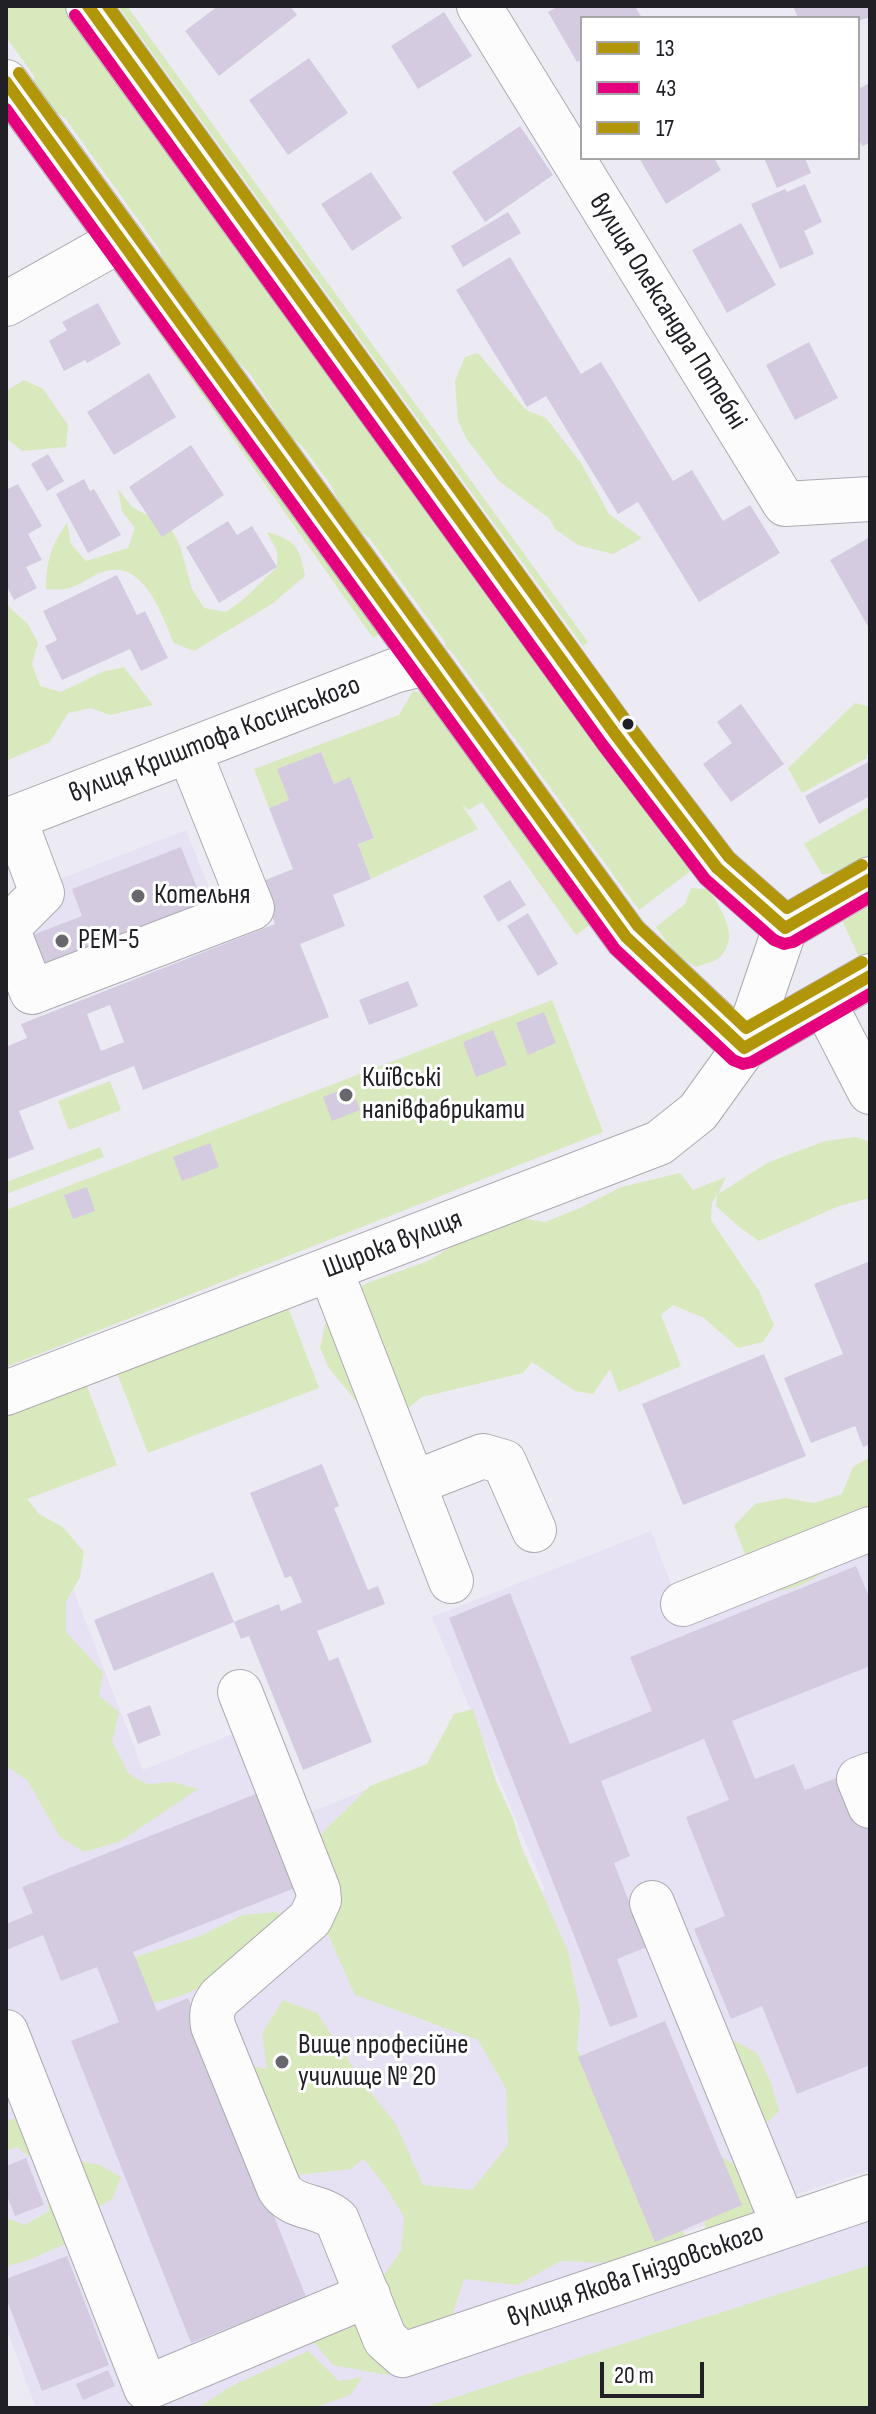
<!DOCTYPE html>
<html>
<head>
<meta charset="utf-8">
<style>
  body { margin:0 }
  #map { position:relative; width:876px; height:2414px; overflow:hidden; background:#eceaf3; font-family:"Sofia Sans Condensed",sans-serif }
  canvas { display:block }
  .frame { position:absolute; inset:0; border:8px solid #212026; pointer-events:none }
  .legend { position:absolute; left:580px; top:16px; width:280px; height:144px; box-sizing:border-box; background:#fff; border:2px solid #a6a6a8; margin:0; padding:10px 14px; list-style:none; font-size:24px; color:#212026 }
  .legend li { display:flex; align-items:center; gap:16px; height:40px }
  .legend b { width:40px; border:2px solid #a6a6a8 }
  .scale { position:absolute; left:600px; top:2362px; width:104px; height:36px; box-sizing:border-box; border:4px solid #212026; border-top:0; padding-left:10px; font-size:24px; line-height:28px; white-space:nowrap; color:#212026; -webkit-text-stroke:6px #fff; paint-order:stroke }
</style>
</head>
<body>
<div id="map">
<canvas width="876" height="2414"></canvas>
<div class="frame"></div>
<ul class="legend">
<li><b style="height:10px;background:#b2960a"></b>13</li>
<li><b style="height:10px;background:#e5007d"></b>43</li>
<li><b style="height:10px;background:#b2960a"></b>17</li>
</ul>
<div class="scale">20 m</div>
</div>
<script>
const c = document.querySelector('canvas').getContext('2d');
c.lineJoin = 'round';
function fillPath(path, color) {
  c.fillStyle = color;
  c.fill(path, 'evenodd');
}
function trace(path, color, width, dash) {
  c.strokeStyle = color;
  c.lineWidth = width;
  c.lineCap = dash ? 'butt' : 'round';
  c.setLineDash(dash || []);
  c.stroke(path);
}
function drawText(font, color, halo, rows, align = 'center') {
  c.font = font + ' "Sofia Sans Condensed",sans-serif';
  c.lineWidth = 6;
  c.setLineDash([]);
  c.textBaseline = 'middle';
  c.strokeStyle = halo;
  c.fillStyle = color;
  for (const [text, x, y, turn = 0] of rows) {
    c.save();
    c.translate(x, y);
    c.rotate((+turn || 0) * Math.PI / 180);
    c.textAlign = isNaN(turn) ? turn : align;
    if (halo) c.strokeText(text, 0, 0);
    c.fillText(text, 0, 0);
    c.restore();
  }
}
fillPath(new Path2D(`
  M186,830l30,75 -177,69 -30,-75z
  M46,1519l97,251 95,-38 41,93 155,-63 222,525 214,-72v193h-834l-30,-81v-793z
  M870,1530v640l-224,75 -142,-339 41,-16 -113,-273 219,-86 29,77z`), '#e6e2f4');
fillPath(new Path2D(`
  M6,6h77l609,864 -53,40 -188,-259 -5,-3 -1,-6 -75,-103 -20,-16 -20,-39 -27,-37 -11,-9 -41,-63 -54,-55 -33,-51 -4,-19 -95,-132 -13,-8 -18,-24v-10l-28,-39z
  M118,6h9l461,636 -5,4z
  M127,264l256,367 -10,7 -257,-366z
  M478,353l48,57 20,8 35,45 28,51 33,24 -29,16 -35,-9 -23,-16 -6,-11 -50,-37 -33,-43 -8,-17 -3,-40 10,-24z
  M24,380l19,9 25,36 -2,22 -44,4 -16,-13v-47z
  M118,489l14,18 38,20 10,19 12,43 12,19 22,4 18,-13 33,-32v-16l-10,-19c28,8 33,15 38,44l-33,28 -78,47 -20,-8c-12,-27 -29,-82 -68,-72 -14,3 -27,16 -41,18 -6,1 -13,0 -19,0 1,-30 4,-42 21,-66l4,21 15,17 42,-13 7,-20 -13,-17z
  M6,602l5,7 17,15 10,19 -6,21 8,22 21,6 41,-20 22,-5 29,38 -43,10 -19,-7 -23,5 -18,29 -44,19z
  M413,691l19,4 162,227 -18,13 -94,-133 -13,8 -7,-5 16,24 -107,50 -13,-35 16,-6 -24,-60 -16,6 -13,-32 -43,17 11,31 -20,8 -15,-39 145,-54z
  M855,703l15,4v46l-4,2 1,3 -65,35 -14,-25z
  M870,806v48l-32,19 -16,1 -18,-30z
  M707,887c12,20 35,48 13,70 -5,5 -17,7 -24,10l-19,-11 -21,-29 29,-23 6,-16 13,1z
  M870,906v47l-10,6 -17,-37z
  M552,1000l51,132 -597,235v-157z
  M110,1081l11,29 -52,20 -11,-29z
  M856,1137l14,5v56l-31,8 -80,35 -21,-15 -22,-20 1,-12 -5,9 -1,17 48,71 15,34 -11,17 -25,6 -34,-30 -31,-13 -12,10 20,51 -62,26 -9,-23 -17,25 -18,-3 -43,-29 -9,11 -101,24 -31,25 -27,-11 -35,-43 -9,-20 7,-32 14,-19 26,-14 61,-22 44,-27 48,-16 25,4 35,-14 41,-21 59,-14 13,17 33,-13 -8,17 51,-32 56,-21z
  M100,1147l4,10 -98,37v-12z
  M288,1307l31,81 -171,65 -31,-80z
  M85,1381l32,84 -90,34 12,15 24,13 21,25 -4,25 -14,25v30l37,40 -4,24 20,16 -7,30 17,32 18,10 26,-2 25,7 -79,53 -35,10 -24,-15 -33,-57 -21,-14v-356z
  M870,1457v72c-25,24 -50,55 -86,61 -9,2 -21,-1 -31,-2l-8,-34 -11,-28 21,-22 30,-6 29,5 28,-9 11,-27z
  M473,1709l23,72 17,37 8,28 47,105 12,59 -3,40 30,39 6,52 31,55 29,23 16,21 -80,23 -48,-2 -44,24 -53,-6 -28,85 -50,11 -53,-10 -27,-32 31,-28 47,-30 17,-24 3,-34 -19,-31 -21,-27 -13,10 -54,6 -50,-110 20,4 -5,-36 21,-33 34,13 50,75 29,36 27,61 49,5 36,-45 -2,-56 -28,-49 -123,-45 -28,-63 -10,-94 53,-52 57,-22 27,-50z
  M277,1912l17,16c-48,31 -97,74 -156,76l-9,-45 71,-23 43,-21z
  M735,2041l22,12 14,30 8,28 -11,11 -10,-2 -36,-66z
  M40,2112l34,48 26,5 21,12 -9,22 -24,15 -6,23 -56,24 -20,5v-48l19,7 24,-14 -8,-45 -24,-19 -11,4v-30z
  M723,2157c31,21 37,31 33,69l-51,16 1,-72z
  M870,2265v143h-449z
  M308,2351l31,30 24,-4 -13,18 -36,13h-116l32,-21z`), '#d9e9be');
fillPath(new Path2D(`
  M218,6h72l7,9 -78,61 -34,-45z
  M559,6h76l7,12h-60v41l-5,3 -29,-50z
  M793,6h75l2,11 -12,4v-3h-60z
  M444,12l28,44 -54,33 -27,-43z
  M309,58l39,55 -60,42 -39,-55z
  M870,83v60l-8,3 -4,-9v-48z
  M520,126l33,49 -68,47 -33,-50z
  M639,158h75l7,12 -55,34z
  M764,158h41l6,15 -34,15z
  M371,172l31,46 -50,33 -31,-47z
  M805,184l17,38 -18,9 10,23 -34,15 -29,-65 34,-15 2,3z
  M508,212l13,21 -58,34 -12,-21z
  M741,223l35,62 -49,28 -35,-63z
  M510,257l71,117 20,-12 72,119 19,-11 31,51 27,-16 30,48 -81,49 -61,-100 -20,12 -72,-118 -19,11 -71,-117z
  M98,303l23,41 -34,19 -2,-3 -21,11 -15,-30 18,-11 -5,-8z
  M809,342l29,56 -43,22 -29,-55z
  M149,373l27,44 -62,38 -27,-43z
  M191,445l33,50 -62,42 -33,-50z
  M48,454l16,27 -17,10 -16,-27z
  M84,479l6,12 4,-2 27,46 -33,18 -32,-59z
  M18,484l24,42 -14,8 14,26 -16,7 11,21 -23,12 -8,-15v-95z
  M228,521l9,14 15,-9 25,41 -58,36 -33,-56z
  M870,537v93l-40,-70z
  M117,575l20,40 8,-4 23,47 -27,13 -11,-22 -68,31 -17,-34 12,-6 -14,-29z
  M741,704l43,60 -53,38 -28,-38 29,-21 -15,-21z
  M321,752l13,32 16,-7 24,61 -16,6 13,35 -38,16 12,31 -45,18 29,73 -186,73 -9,-24 -115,45 15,38 -28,11v-113l21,-9 -6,-14 254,-100 -17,-41 35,-14 -24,-61 20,-8 -12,-31zM110,1005l14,37 -23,9 -14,-37z
  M870,761v35l-51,28 -14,-28z
  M181,847l22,56 -162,63 -11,-30 52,-20 -10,-27z
  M510,880l16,25 -28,17 -15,-26z
  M528,913l30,51 -20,12 -31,-50z
  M408,981l10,25 -49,19 -10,-25z
  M544,1012l12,31 -28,12 -12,-32z
  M493,1030l14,35 -31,12 -13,-35z
  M351,1086l9,24 -28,11 -9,-24z
  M210,1143l9,24 -37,14 -9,-24z
  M87,1187l8,24 -22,8 -9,-24z
  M870,1261v183l-7,3 -8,-21 -44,17 -27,-65 59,-24 -29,-70z
  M764,1354l42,102 -123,49 -41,-101z
  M322,1464l17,42 -5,2 34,82 10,-4 7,18 -68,27 12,30 9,-4 34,85 -69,28 -54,-134 -8,3 -7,-17 45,-18 2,7 21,-9 -11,-26 -6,2 -35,-85z
  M856,1566l14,33v67l-138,55 23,58 39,-15 11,26 44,-17 21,53v239l-73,29 -35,-88 -31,13 -37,-90 31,-13 -39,-99 43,-17 -25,-61 -103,42 29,75 -16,7 33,84 -30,12 21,58 -28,10 -161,-409 61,-25 60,151 82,-33 -22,-54z
  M213,1572l21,50 -120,49 -20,-51z
  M150,1705l11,30 -23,9 -11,-30z
  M258,1793l37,95 -162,64 24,59 31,-13 118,299 -115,46 -120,-302 48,-19 -22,-55 -36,14 -18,-46 -37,15v-26l27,-11 -11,-26z
  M665,2021l77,184 -87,37 -77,-185z
  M26,2158l18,47 -29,11 -9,-23v-27z
  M67,2256l42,109 -67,26 -36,-93v-19z
  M108,2370l7,16 -32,14 -7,-16z`), '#d5cbe0');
const minor = new Path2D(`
  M88,6l527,728 102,134 68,60
  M479,6l306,498 85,-5
  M6,82l620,855 118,111
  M6,304l114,-64
  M14,818l28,75 -35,35 25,64 220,-84 -63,-157
  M6,821l388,-150 31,-8
  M824,1003l46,89
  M744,1048l126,-72
  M330,1269l121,312
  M6,1393l653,-250 39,-31 46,-64 41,-120 85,-49
  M414,1483l69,-27 21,6 30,68
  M683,1604l187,-75
  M240,1692l78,198 1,10 -9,19 -90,78c-8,10 -9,17 -7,29l66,162c13,22 41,16 58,32l48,119 18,16 467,-158
  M870,1775l-11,4 11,27
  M652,1903l132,323
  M6,2032l140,356 222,-93`);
trace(minor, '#acaab1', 46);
trace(minor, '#fcfcfd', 44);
trace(new Path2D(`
  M88,6l527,728 102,134 68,60 85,-49
  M6,82l620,855 118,111 126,-72`), '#b2960a', 12);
trace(new Path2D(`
  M75,15l527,729 103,135 69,61 10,4 9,-2 77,-45
  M6,109l609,840 118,111 10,4 9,-2 118,-68`), '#e5007d', 12);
trace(new Path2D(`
  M108,6l520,718 101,133 58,51 75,-43
  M19,73l619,853 108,102 116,-66`), '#b2960a', 12);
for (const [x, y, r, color] of [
  [628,724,7,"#212026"],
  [138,896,8,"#68676e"],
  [62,941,8,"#68676e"],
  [346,1095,8,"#68676e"],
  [282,2062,8,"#68676e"]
]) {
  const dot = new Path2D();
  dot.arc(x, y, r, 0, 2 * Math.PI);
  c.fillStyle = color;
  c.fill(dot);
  trace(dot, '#fff', 3);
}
drawText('28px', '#212026', '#fff', [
  ["вулиця Олександра Потебні",667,312,58],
  ["вулиця Криштофа Косинського",215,740,-21],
  ["Широка вулиця",393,1245,-21],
  ["вулиця Якова Гніздовського",636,2276,-19]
]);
drawText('28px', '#212026', '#fff', [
  ["Котельня",154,896],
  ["РЕМ-5",78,941],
  ["Київські",362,1079],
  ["напівфабрикати",362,1111],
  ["Вище професійне",298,2046],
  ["училище № 20",298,2078]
], 'left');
</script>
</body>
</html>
